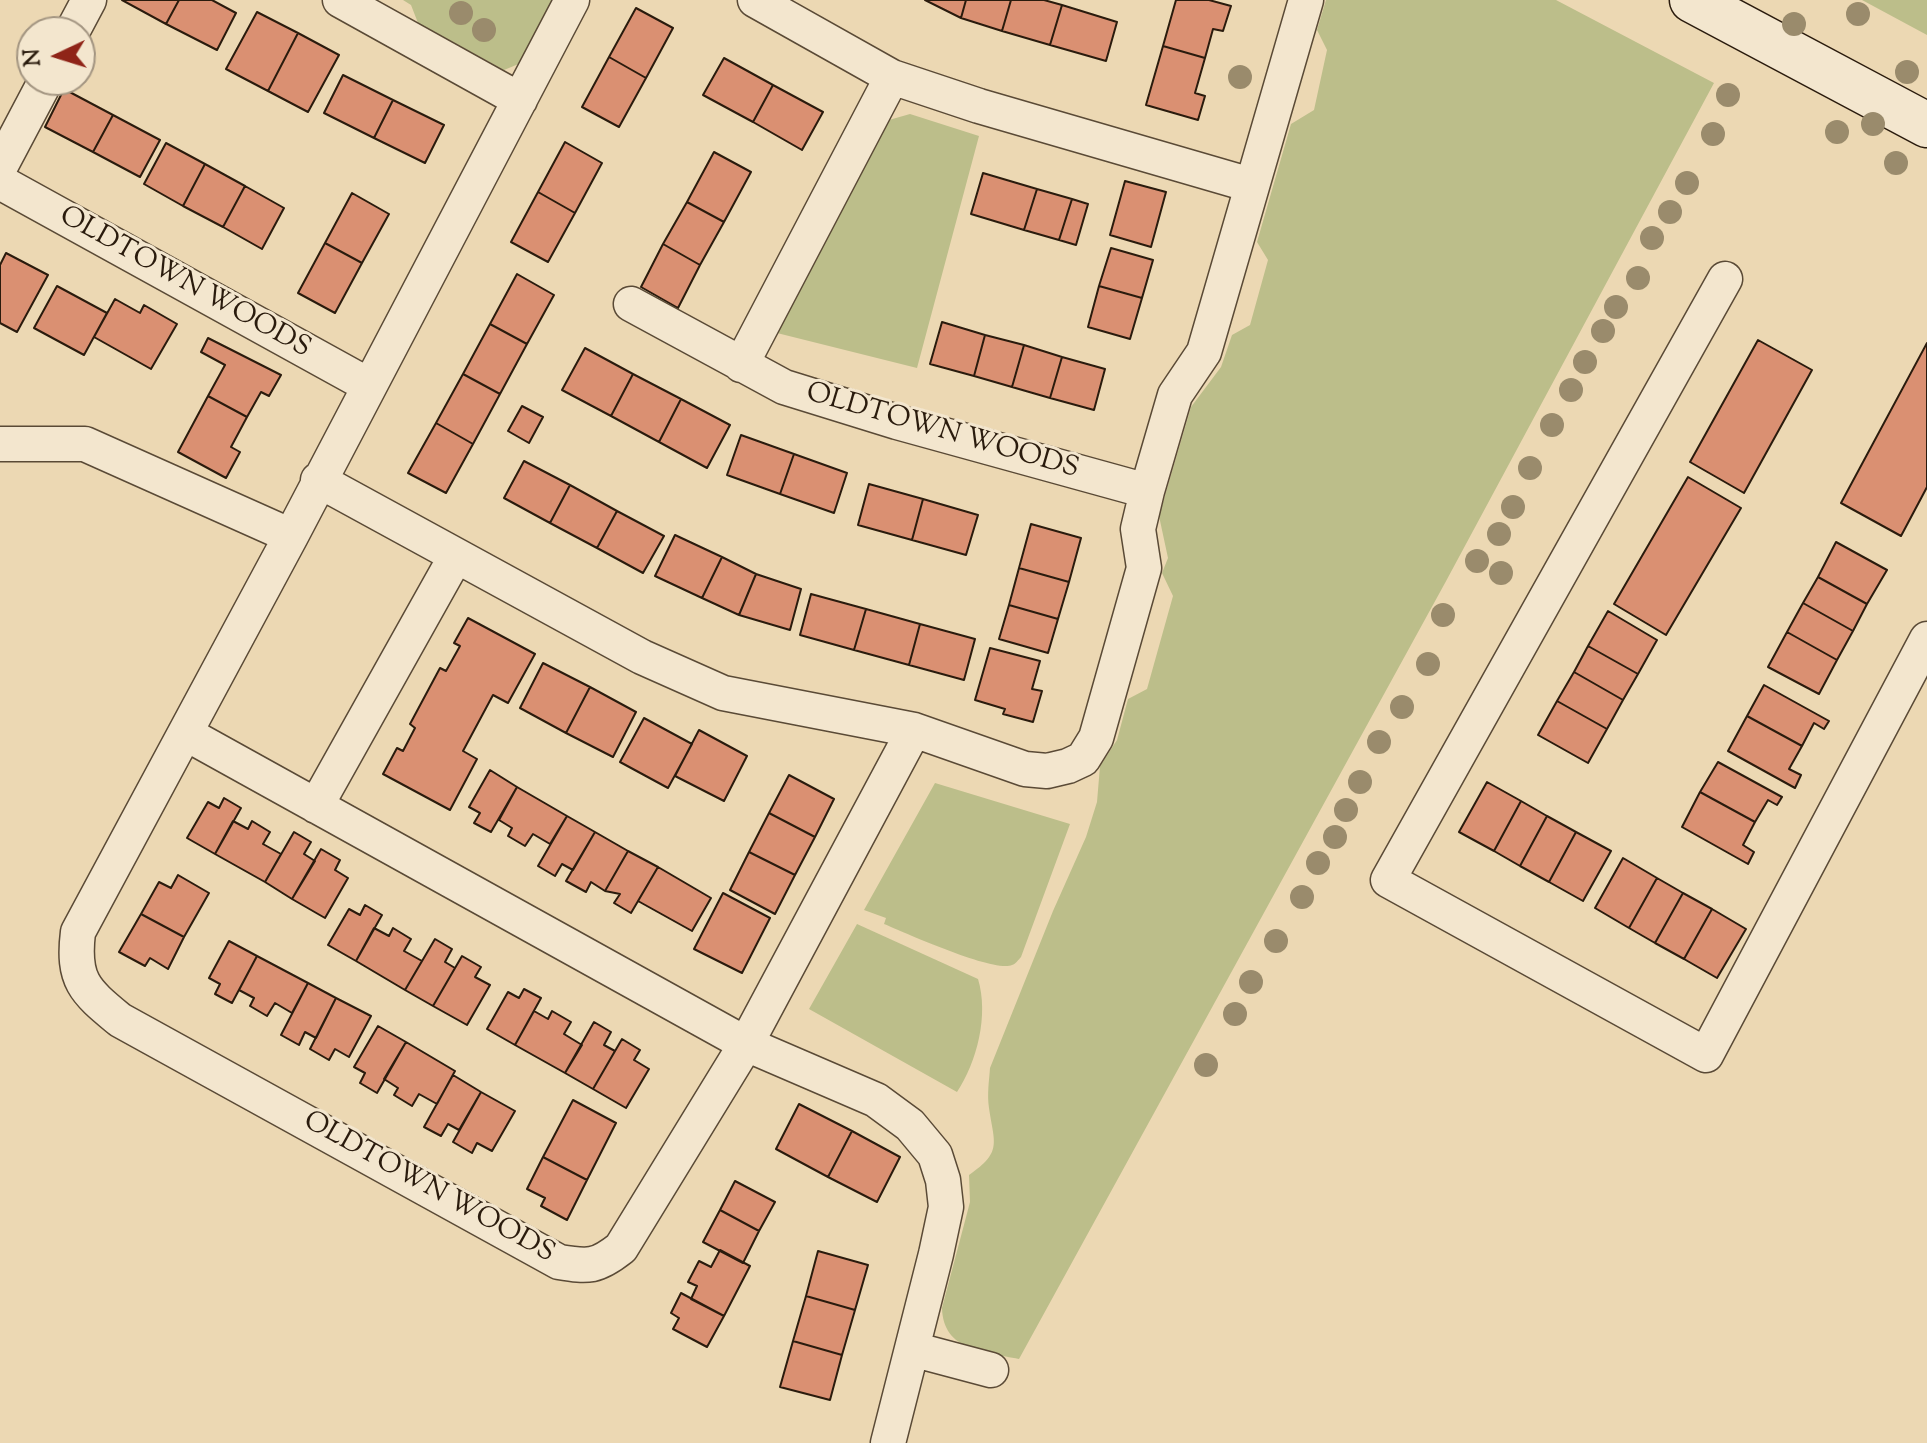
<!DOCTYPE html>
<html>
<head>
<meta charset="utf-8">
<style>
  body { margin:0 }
  #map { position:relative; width:1927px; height:1443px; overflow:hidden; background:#ecd8b3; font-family:"Sorts Mill Goudy",serif }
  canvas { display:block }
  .north { position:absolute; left:16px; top:16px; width:80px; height:80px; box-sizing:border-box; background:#f3e6ce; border:2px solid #a39581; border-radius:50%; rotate:266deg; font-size:22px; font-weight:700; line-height:32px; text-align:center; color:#2a1b0d }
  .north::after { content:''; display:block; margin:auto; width:28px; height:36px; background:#8f2418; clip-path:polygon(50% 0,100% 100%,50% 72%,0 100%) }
</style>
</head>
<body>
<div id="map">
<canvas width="1927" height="1443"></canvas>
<div class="north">N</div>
</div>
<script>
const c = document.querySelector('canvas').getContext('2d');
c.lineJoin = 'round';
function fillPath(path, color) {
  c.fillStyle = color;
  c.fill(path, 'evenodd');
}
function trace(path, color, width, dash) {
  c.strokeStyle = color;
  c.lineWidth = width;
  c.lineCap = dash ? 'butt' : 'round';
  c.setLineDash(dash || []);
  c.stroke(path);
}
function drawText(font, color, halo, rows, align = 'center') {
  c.font = font + ' "Sorts Mill Goudy",serif';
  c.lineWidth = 6;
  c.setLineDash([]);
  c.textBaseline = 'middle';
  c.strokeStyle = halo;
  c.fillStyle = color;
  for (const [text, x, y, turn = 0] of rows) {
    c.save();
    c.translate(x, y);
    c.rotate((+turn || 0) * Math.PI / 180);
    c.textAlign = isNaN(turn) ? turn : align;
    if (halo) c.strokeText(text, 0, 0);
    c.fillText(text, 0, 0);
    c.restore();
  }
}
fillPath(new Path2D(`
  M403,0h168l-50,63 -17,7 -86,-47 -7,-18z
  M1326,0h230l158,83 -269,500 -426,776c-34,-7 -76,-8 -77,-51l28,-106 -1,-27c34,-23 25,-32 20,-67 -2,-14 0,-26 1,-40l63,-157 33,-74 11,-35 3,-36 17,-26 11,-41 19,-10 26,-93 -11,-23 6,-15 -9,-42 32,-109 30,-40 11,-32 18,-10 18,-65 -11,-18 34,-118 23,-14 13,-60 -10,-20z
  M1862,0h65v35z
  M910,114l69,22 -62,232 -144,-36 106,-200 10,-12z
  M935,783l135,41 -49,133c-3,3 -5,7 -9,8 -18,8 -106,-32 -128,-41l2,-6 -22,-8z
  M857,924l121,55c11,36 -1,83 -21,113l-148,-83z`), '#bcbe8a');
const building = new Path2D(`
  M122,0h57l-13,24z
  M179,0h33l24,13 -19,37 -51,-26z
  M925,0h41l-5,18z
  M966,0h45l-9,31 -41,-13z
  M1011,0h33l18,5 -12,40 -48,-14z
  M1176,0h33l22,6 -8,25 -10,-2 -8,29 -42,-12z
  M1062,5l55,17 -11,39 -56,-16z
  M636,8l37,20 -27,50 -37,-21z
  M257,12l41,21 -30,58 -42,-22z
  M298,33l41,22 -31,57 -40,-21z
  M1163,46l42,12 -10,35 10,3 -7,24 -52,-15z
  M609,57l37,21 -27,49 -37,-20z
  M724,58l49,27 -20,37 -50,-27z
  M343,75l50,25 -19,38 -50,-25z
  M773,85l50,27 -21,38 -49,-28z
  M64,89l49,26 -20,37 -48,-25z
  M393,100l51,25 -19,38 -51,-25z
  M113,115l47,25 -20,37 -47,-25z
  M565,142l37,21 -27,50 -37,-21z
  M166,143l39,21 -22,42 -39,-22z
  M714,152l37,20 -27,50 -37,-20z
  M205,164l40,22 -22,41 -40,-21z
  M983,173l54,16 -13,41 -53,-16z
  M1125,181l41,11 -15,55 -41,-12z
  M245,186l39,22 -22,41 -39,-22z
  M1037,189l35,10 -13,41 -35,-10z
  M538,192l37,21 -27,49 -37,-20z
  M352,193l37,21 -27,49 -37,-20z
  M1072,199l16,5 -12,41 -17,-5z
  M687,202l37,20 -24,43 -37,-21z
  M325,243l37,20 -27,50 -37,-20z
  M663,244l37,21 -22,43 -37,-21z
  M1111,248l42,12 -11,38 -43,-12z
  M6,253l42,22 -31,57 -17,-9v-58z
  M517,274l37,21 -27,49 -37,-20z
  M57,286l50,27 -23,42 -50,-27z
  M1099,286l43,12 -12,41 -42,-12z
  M115,299l25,14 4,-8 33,19 -26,45 -57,-32z
  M942,322l43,13 -11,41 -44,-12z
  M490,324l37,20 -27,50 -37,-20z
  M985,335l39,10 -12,42 -38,-11z
  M208,338l73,37 -12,21 -8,-4 -14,25 -39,-21 17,-31 -24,-13z
  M1758,340l54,30 -68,123 -54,-31z
  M1927,343v144l-26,49 -60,-33z
  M1024,345l38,12 -12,41 -38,-11z
  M585,348l48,26 -22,42 -49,-26z
  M1062,357l43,12 -11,41 -44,-12z
  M463,374l37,20 -27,50 -37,-21z
  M633,374l48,25 -22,43 -48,-26z
  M208,396l39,21 -16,30 9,5 -14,26 -48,-26z
  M681,399l49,26 -23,43 -48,-26z
  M522,406l21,11 -14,26 -21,-12z
  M436,423l37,21 -27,49 -38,-20z
  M741,435l53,19 -14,40 -53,-19z
  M794,454l53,19 -13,40 -54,-19z
  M524,461l46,24 -20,38 -46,-25z
  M1688,477l53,31 -75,127 -52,-31z
  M869,484l54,15 -11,41 -54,-15z
  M570,485l47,26 -20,37 -47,-25z
  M923,499l55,16 -12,40 -54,-15z
  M617,511l47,25 -21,37 -46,-25z
  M1031,524l50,14 -12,44 -50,-14z
  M675,535l47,22 -20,41 -47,-22z
  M1836,542l51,28 -20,34 -49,-27z
  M722,557l34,17 -17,41 -37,-17z
  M1019,568l50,14 -11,37 -49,-14z
  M756,574l45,15 -11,41 -51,-15z
  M1818,577l49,27 -14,27 -50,-28z
  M811,594l55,15 -12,41 -54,-15z
  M1803,603l50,28 -16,29 -50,-28z
  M1009,605l49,14 -10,34 -49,-14z
  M866,609l54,15 -11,41 -55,-15z
  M1608,611l49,29 -19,34 -50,-28z
  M468,618l67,36 -27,49 -15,-8 -30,56 14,8 -27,51 -67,-36 14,-26 6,3 12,-23 -5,-4 30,-56 6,3 14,-25 -6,-3z
  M920,624l55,15 -11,41 -55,-15z
  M1787,632l50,28 -18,34 -51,-27z
  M1588,646l50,28 -15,26 -49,-28z
  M990,648l50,13 -8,28 10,2 -9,31 -30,-8 2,-5 -30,-9z
  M543,663l47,24 -24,46 -46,-25z
  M1574,672l49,28 -16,29 -50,-28z
  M1764,685l65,36 -5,8 -10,-6 -12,23 -55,-30z
  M590,687l46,25 -23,45 -47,-24z
  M1557,701l50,28 -19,34 -50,-28z
  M1747,716l55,30 -13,23 12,6 -6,13 -67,-37z
  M644,718l48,26 -24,44 -48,-26z
  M699,730l48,26 -23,45 -49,-25z
  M1718,762l64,35 -5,8 -9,-5 -13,22 -55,-30z
  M490,770l27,17 -26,45 -17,-9 6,-10 -11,-6z
  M789,775l45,24 -19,38 -46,-24z
  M1487,782l34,19 -27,50 -35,-19z
  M517,787l50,29 -17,28 -17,-10 -8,12 -17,-10 4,-8 -13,-8z
  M1700,792l55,30 -12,23 11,7 -6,12 -66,-37z
  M224,798l17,10 -26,46 -28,-16 21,-36 11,6z
  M1521,801l26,15 -27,50 -26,-15z
  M769,813l46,24 -20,38 -46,-23z
  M567,816l28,16 -22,38 -11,-6 -7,12 -17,-10z
  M1547,816l29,16 -27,50 -29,-16z
  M233,821l15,8 4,-8 18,11 -7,12 18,10 -16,28 -50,-28z
  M294,832l17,10 -7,12 11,7 -23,38 -27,-17z
  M595,832l33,19 -23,40 -14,-9 -5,10 -20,-11z
  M1576,832l35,19 -28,50 -34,-19z
  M321,849l19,11 -5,10 13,8 -23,40 -33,-19z
  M628,851l30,16 -27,46 -17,-10 6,-9 -15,-3z
  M749,852l46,23 -20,39 -45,-24z
  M1623,858l34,20 -28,50 -34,-20z
  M658,867l53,31 -19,33 -54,-30z
  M178,875l31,18 -25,44 -43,-23 18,-32 12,6z
  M1657,878l26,15 -28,50 -26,-15z
  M723,893l47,25 -28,55 -48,-24z
  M1683,893l29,16 -28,50 -29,-16z
  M365,905l17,10 -26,46 -28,-16 21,-36 11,6z
  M1712,909l34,20 -29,49 -33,-19z
  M141,914l43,23 -16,32 -18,-11 -5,8 -26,-14z
  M374,928l15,8 4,-8 18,11 -7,12 18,10 -17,29 -49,-29z
  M435,939l17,10 -7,13 10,6 -22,38 -28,-16z
  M229,941l28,15 -25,47 -17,-9 5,-10 -11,-6z
  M257,956l51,27 -16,30 -17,-10 -8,13 -17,-10 4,-8 -15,-8z
  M462,956l19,11 -6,10 15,8 -23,40 -34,-19z
  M308,983l28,15 -20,40 -11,-6 -6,13 -18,-10z
  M524,989l17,9 -26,47 -28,-16 21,-37 11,6z
  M336,998l35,18 -22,41 -14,-8 -6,11 -19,-11z
  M534,1011l14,8 4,-8 19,11 -7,12 18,11 -17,28 -50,-28z
  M594,1022l17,10 -7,13 11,6 -22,38 -28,-16z
  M378,1026l28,16 -29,51 -17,-10 5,-10 -11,-6z
  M622,1039l18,11 -6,10 15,9 -23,39 -33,-19z
  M406,1042l49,29 -18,33 -18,-10 -7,12 -18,-11 4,-7 -14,-9z
  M453,1075l28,17 -22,38 -11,-6 -7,12 -17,-9z
  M481,1092l34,19 -23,40 -15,-8 -5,10 -19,-11z
  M573,1100l43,23 -29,57 -44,-23z
  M799,1104l53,27 -24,46 -52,-28z
  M852,1131l48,26 -23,45 -49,-25z
  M543,1157l44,23 -20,40 -26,-14 4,-8 -18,-9z
  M735,1181l40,21 -16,29 -39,-21z
  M720,1210l39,21 -16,32 -40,-21z
  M720,1250l30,16 -26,50 -33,-17 6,-13 -9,-4 11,-21 12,6z
  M818,1251l50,14 -13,45 -49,-14z
  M681,1293l43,23 -17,31 -34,-18 6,-11 -8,-5z
  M806,1296l49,14 -13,45 -49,-14z
  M793,1341l49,14 -12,45 -50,-13z`);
fillPath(building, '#da9072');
trace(building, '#2a1b0d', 2);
const street = new Path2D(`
  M340,0l180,100
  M572,0l-281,536 -213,396c-6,49 7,59 42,88l439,242c30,5 38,5 62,-14l125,-204 168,-314
  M755,0l137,77 87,29 272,79
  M72,32l17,-32
  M0,167l46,-87
  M0,182l368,203
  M1725,279l-337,601 318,175 221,-416
  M631,304l153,83 113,35 250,69
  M741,365l151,-288
  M0,444h85l206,92
  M318,480l324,177 81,36 191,37 111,39 22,2 21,-5 15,-7 13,-21 48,-170 -6,-39 9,-38 28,-96 29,-43 102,-352
  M185,733l561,311 130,56 34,25 25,30 8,25 3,27 -10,47 -48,189
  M316,806l140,-250
  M912,1349l79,21`);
const secondary = new Path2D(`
  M1692,0l235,125`);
trace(street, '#5a4a36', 37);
trace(secondary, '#2a1b0d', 47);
trace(street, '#f3e6ce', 34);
trace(secondary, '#f3e6ce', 44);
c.fillStyle = '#9a8b6c';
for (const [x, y] of [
  [461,13],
  [1858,14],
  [1794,24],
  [484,30],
  [1907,72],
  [1240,77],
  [1728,95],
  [1873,124],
  [1837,132],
  [1713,134],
  [1896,163],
  [1687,183],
  [1670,212],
  [1652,238],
  [1638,278],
  [1616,307],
  [1603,331],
  [1585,362],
  [1571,390],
  [1552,425],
  [1530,468],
  [1513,507],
  [1499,534],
  [1477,561],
  [1501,573],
  [1443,615],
  [1428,664],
  [1402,707],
  [1379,742],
  [1360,782],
  [1346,810],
  [1335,837],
  [1318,863],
  [1302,897],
  [1276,941],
  [1251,982],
  [1235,1014],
  [1206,1065]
]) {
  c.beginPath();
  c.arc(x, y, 12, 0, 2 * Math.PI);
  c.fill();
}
drawText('28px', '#2a1b0d', '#f3e6ce', [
  ["OLDTOWN WOODS",184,284,29],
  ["OLDTOWN WOODS",942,433,16],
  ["OLDTOWN WOODS",428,1189,29]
]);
</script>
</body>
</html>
